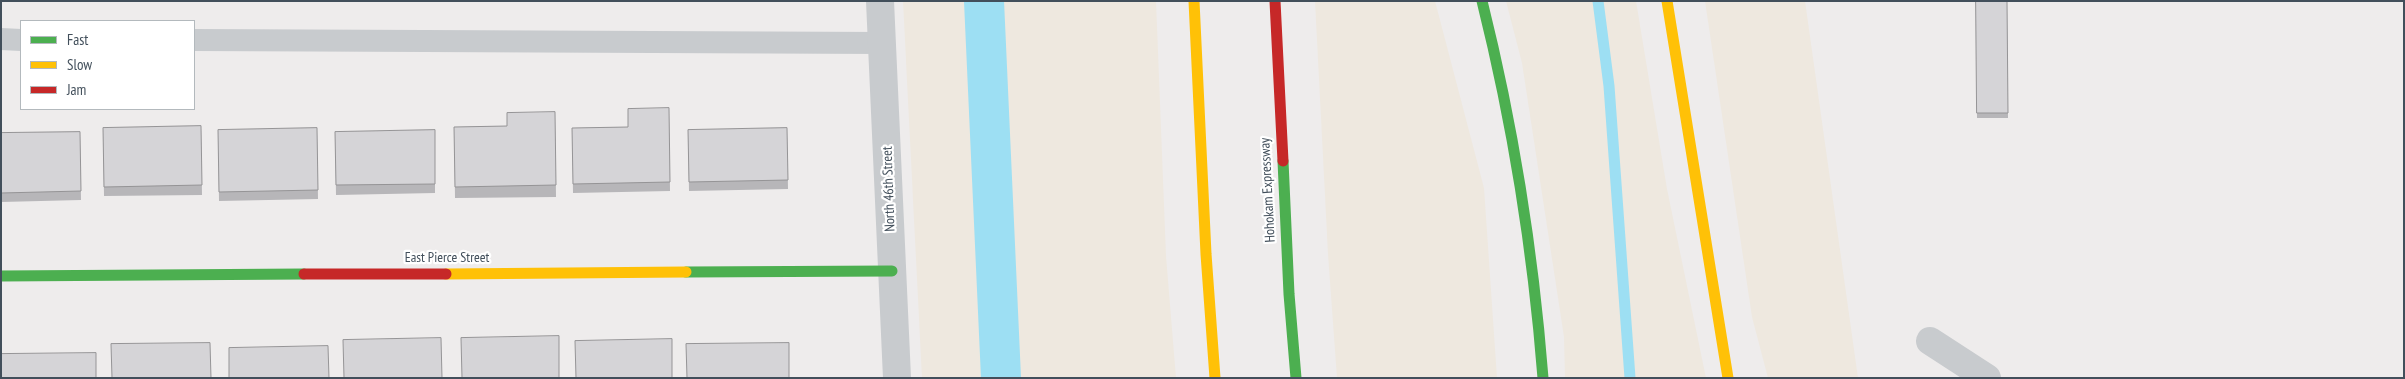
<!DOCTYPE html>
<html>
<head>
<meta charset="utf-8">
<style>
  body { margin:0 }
  #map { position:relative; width:2405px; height:379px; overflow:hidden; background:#eeecec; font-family:"PT Sans Narrow",sans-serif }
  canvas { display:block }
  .frame { position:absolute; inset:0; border:2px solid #424f5b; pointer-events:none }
  .legend { position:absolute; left:20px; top:20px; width:175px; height:90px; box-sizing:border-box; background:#fff; border:1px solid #b3b9bd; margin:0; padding:6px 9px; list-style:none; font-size:15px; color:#424f5b }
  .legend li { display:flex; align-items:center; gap:10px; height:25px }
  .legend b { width:25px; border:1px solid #b3b9bd }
</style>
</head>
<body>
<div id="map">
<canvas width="2405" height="379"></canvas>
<div class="frame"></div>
<ul class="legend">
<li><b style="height:6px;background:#4caf50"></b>Fast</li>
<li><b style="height:6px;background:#ffc107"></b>Slow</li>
<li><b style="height:6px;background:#c62828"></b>Jam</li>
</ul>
</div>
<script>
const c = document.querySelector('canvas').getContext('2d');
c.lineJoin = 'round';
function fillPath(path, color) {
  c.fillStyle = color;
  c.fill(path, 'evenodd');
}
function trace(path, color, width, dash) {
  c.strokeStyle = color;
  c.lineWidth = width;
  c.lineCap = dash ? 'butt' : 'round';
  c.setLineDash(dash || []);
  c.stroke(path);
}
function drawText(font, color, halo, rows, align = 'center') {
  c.font = font + ' "PT Sans Narrow",sans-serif';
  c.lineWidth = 4.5;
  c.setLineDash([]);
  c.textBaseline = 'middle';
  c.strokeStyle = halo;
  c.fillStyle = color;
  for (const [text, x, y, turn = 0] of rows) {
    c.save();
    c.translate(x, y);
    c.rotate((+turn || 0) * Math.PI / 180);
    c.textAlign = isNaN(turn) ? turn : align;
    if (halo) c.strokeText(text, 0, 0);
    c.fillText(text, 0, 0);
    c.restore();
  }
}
fillPath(new Path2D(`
  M903,1h253l10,255 10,122h-254z
  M1315,1h120l49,187 13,190h-160l-9,-124z
  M1506,1h130l31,188 39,189h-141l-1,-41 -42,-274z
  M1705,1h100l53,377h-90l-16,-61z`), '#eee8df');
trace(new Path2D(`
  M1598,1l11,85 21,292`), '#9ddff3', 11);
trace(new Path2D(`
  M984,1l17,377`), '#9ddff3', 40);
trace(new Path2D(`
  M1,39l20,1
  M194,40l689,3`), '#c8cbce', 22);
trace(new Path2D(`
  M880,1l17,377
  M1930,341l57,37`), '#c8cbce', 28);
trace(new Path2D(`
  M1482,1c31,124 51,249 61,377
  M1283,161l6,133 7,84
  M686,272l206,-1
  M1,276l303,-2`), '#4caf50', 11);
trace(new Path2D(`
  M1194,1l12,253 9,124
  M1667,1l61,377
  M446,274l240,-2`), '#ffc107', 11);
trace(new Path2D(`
  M1275,1l8,160
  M304,274h142`), '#c62828', 11);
fillPath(new Path2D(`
  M1976,1h31l1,117h-31z
  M669,108l1,83 -97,2 -1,-65 56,-1z
  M555,112l1,85 -101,1 -1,-71 53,-1z
  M201,126l1,69 -98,1 -1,-68z
  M317,128l1,71 -99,2 -1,-71z
  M787,128l1,61 -99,2 -1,-61z
  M435,130v63l-99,2 -1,-63z
  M80,132l1,68 -80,2v-69z`), '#b7b6b9');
const building = new Path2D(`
  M1976,1h31l1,112h-31z
  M669,108l1,74 -97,2 -1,-56 56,-1v-18z
  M555,112l1,73 -101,2 -1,-60 53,-1v-13z
  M201,126l1,59 -98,2 -1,-59z
  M317,128l1,62 -99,2 -1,-62z
  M787,128l1,52 -99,2 -1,-52z
  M435,130v54l-99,1 -1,-53z
  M80,132l1,59 -80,2v-60z
  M559,336v42h-97l-1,-40z
  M441,338l1,40h-98l-1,-38z
  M672,339v39h-96l-1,-37z
  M210,343l1,35h-99l-1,-34z
  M789,343v35h-102l-1,-34z
  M328,346l1,32h-100v-30z
  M96,353v25h-95v-24z`);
fillPath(building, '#d5d4d7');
trace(building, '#959496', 1);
drawText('14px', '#424f5b', '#fff', [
  ["North 46th Street",889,189,-92],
  ["Hohokam Expressway",1268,190,-93],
  ["East Pierce Street",447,258]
]);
</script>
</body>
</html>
